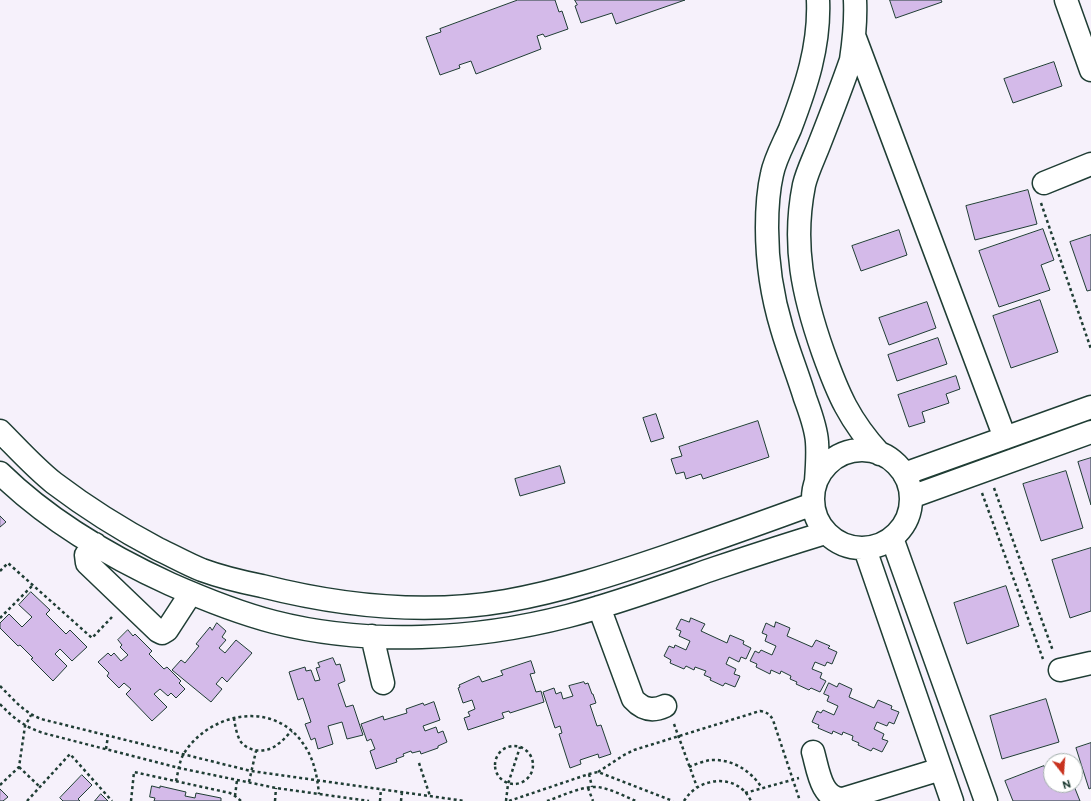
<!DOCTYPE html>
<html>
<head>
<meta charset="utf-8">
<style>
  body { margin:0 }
  #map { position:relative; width:1091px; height:801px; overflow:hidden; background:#f6f1fb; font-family:"Balsamiq Sans",sans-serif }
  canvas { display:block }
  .north { position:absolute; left:1043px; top:753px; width:40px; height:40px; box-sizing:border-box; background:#fff; border:1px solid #a5b1ae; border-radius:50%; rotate:163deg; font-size:11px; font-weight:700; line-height:16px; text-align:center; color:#1f3d34 }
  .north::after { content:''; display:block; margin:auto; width:14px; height:18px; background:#c8321e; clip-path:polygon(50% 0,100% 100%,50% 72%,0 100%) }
</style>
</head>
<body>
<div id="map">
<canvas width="1091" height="801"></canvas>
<div class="north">N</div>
</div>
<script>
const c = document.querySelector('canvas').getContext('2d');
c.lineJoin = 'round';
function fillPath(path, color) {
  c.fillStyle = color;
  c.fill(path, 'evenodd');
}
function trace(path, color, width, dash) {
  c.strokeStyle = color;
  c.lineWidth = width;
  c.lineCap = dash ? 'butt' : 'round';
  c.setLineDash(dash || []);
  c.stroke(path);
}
const building = new Path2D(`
  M518,0h37l4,12 3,-1 6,18 -23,8 -2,-3 -6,2 4,13 -65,25 -5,-13 -12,4 1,3 -20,7 -14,-38 15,-5 -1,-3z
  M575,0h110l-69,24 -4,-11 -31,10 -6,-17 2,-1z
  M890,0h51l1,2 -46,16z
  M1054,62l8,24 -49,17 -9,-24z
  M1028,190l9,34 -62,16 -9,-34z
  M1043,229l11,31 -13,5 9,25 -51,17 -20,-56z
  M899,230l8,25 -46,16 -9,-25z
  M1091,235v55l-4,1 -17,-49z
  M1040,300l18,52 -47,16 -18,-52z
  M927,302l9,26 -47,17 -10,-27z
  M938,338l9,26 -50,17 -9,-26z
  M956,376l4,13 -14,5 3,9 -27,9 3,10 -16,5 -11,-32z
  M656,414l8,24 -13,4 -8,-24z
  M758,421l11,36 -66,22 -2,-5 -15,5 -2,-7 -8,2 -5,-15 11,-3 -3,-9z
  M1091,458v47l-13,-43z
  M560,466l5,17 -45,13 -5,-17z
  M1066,471l17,57 -42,13 -18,-57z
  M0,516l6,6 -6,5z
  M1091,548v63l-21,7 -18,-58z
  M1006,586l13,40 -52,18 -13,-41z
  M31,592l19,18 -4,4 20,20 4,-4 17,17 -15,14 -12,-12 -5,5 12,12 -14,15 -22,-22 2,-1 -13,-13 -2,1 -18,-18v-5l9,-9 13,13 10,-10 -13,-12z
  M691,618l14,6 -4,7 26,12 3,-8 14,6 -1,3 8,4 -5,11 -5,-2 -2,5 -10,-5 -3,7 10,5 -2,5 6,2 -5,11 -10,-4 -2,3 -13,-6 1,-2 -7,-3 2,-4 -11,-4 -1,3 -8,-4 -2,3 -14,-6 1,-3 -7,-4 5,-10 5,2 1,-3 11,5 4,-9 -11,-5 2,-5 -5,-2 5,-10 8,3z
  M776,622l14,6 -3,8 25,11 4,-7 14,6 -2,2 9,4 -5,12 -5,-2 -2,4 -10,-4 -3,7 10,4 -2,5 6,3 -6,11 -9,-4 -2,2 -13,-6 1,-2 -7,-3 1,-3 -10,-5 -1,3 -9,-4 -1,4 -14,-7 1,-3 -7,-3 5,-10 4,2 2,-3 11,5 4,-9 -11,-5 2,-6 -5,-2 4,-10 8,4z
  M217,623l9,8 -4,6 4,3 -7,8 6,5 11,-13 16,13 -25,29 -5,-5 -6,7 6,5 -11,13 -39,-32 9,-10 4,3 14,-17 -3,-2 14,-17 2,3z
  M128,630l5,6 2,-2 17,17 -3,3 15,15 3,-2 14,14 -2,2 6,6 -9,9 -5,-5 -3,3 -8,-7 -6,5 13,13 -15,14 -26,-27 5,-5 -7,-6 -5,5 -12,-12 2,-3 -11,-11 10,-9 3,3 3,-3 7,8 7,-6 -8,-8 2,-2 -4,-5z
  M333,658l3,7 4,-1 5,17 -7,3 8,23 7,-2 10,30 -16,4 -5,-17 -14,4 5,18 -15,5 -3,-11 -4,2 -6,-16 6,-2 -8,-24 -5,2 -9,-28 16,-5 1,4 5,-1 4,11 5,-1 -4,-12 4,-1 -2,-4z
  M531,661l4,12 -5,1 6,18 5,-1 3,11 -34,11 -1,-2 -7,2 2,5 -36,12 -4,-12 6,-2 -2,-4 7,-3 -3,-9 -9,3 -5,-15 2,-1 -1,-2 20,-9 3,6 21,-7 -2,-4z
  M584,682l1,2 3,-1 4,11h1l3,9 -6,2 7,21 4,-1 10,29 -12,4 -1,-4 -18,6 1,4 -11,4 -11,-34 3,-1 -2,-7 -5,2 -12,-36 11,-4 2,6 5,-2 2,7 10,-3 -4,-10z
  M829,683l8,4 2,-4 13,6 -3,8 25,11 4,-8 14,6 -1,3 8,3 -5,12 -5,-2 -2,4 -10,-4 -3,7 10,5 -2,5 6,2 -6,11 -9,-4 -2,3 -13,-6 1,-2 -7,-3 1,-4 -10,-4 -1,3 -9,-4 -1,3 -14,-6 1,-3 -7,-3 5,-11 4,2 2,-3 11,5 4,-9 -11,-5 2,-5 -5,-2z
  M1046,699l13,43 -57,17 -12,-43z
  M434,702l6,18 -17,6 2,5 11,-4 2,6 5,-2 4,11 -9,4v2l-17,6 -1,-3 -8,2 -1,-2 -8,3 1,2 -8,3 1,3 -21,7 -6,-18 5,-2 -4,-10 -4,2 -6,-17 22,-8 1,4 23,-7 -1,-4 17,-6 1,2z
  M1091,743v45l-2,1 -13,-41z
  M1044,766l3,8 4,-2v13h10l2,5 11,-4 6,15h-67l-8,-20z
  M82,775l10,10 -14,14 2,2h-17l-3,-3z
  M152,786l8,2v-2l26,6 -1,4 10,2 1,-5 25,5v3h-67l1,-3 -5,-1z
  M0,789l8,8 -5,4h-3z
  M101,794l7,7h-13z`);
fillPath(building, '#d4bae9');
trace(building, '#1f3d34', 1);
const minor = new Path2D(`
  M855,0c1,21 -1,40 -4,60 -10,29 -21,57 -32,85 -5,13 -12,27 -15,40 -12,60 -1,110 19,167 15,42 26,68 57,102
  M1066,0l25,70
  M855,38l150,400
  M1044,183l47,-19
  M0,431c18,18 35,37 54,52 33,25 68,47 104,66 15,7 29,15 44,21 19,7 40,12 60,16 79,20 163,29 244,15 56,-10 108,-27 161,-45 49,-17 97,-34 146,-52
  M813 499a49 49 0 1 1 98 0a49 49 0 1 1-98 0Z
  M0,473c48,47 109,83 170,111 34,15 69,29 104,38 94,24 201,18 294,-6 50,-13 99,-31 148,-48 36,-12 73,-24 109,-35
  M904,474l187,-67
  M816,481c1,-13 2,-26 1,-39 -1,-15 -7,-30 -12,-44 -7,-23 -16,-45 -23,-69 -10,-33 -15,-67 -15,-101 0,-18 1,-37 5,-54 3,-15 12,-31 18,-45 16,-42 30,-83 28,-129
  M911,497l180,-65
  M892,538l94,263
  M95,544l-9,11 1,8 71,68 4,2 5,-3 24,-37
  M865,549l87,252
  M599,607l34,92c9,10 19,13 32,7
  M372,636l11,47
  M1060,670l31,-7
  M813,752c5,17 8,48 30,47l98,-30`);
trace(minor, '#1f3d34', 25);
trace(new Path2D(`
  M1041,203l50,146
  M994,488l59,163
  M982,493l61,166
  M0,571l8,-8 84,75 20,-21
  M0,618l32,-32
  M0,686c14,14 26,29 45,34l206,51 214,30
  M0,704c13,14 25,23 43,29l136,35 97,20 93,13
  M234,718c1,8 3,18 7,24 9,11 27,11 37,2 5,-3 9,-9 14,-13
  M674,724l23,63
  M495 765a19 19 0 1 1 38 0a19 19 0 1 1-38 0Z
  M106,749l2,-13
  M419,763l11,33
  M19,767l21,20
  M689,767c7,-3 15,-6 22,-7 22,-1 40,11 51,28
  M598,772l26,-17 10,-5 126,-39c6,1 10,3 13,9l27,81
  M589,774l3,13
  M176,781c2,-8 3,-18 7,-26 4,-7 10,-14 16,-19 30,-26 78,-29 103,6 12,16 15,33 17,52
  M249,782l7,-31
  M0,785l19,-18 6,-41 6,-11
  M588,788l5,13
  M745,793l54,-15
  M235,796l2,-16
  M27,801l43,-47 42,47
  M131,801l3,-29 96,21 5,3 6,5
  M275,801l1,-13
  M380,801l1,-12
  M401,801l1,-9
  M506,801l2,-17 12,-37
  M509,801l80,-27 9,-2 75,29
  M547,801c15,-5 34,-15 51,-14 13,2 26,9 38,14
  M684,801c15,-25 54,-28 67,0`), '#1f3d34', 2.5, [3, 3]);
trace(minor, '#fff', 22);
</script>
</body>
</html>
